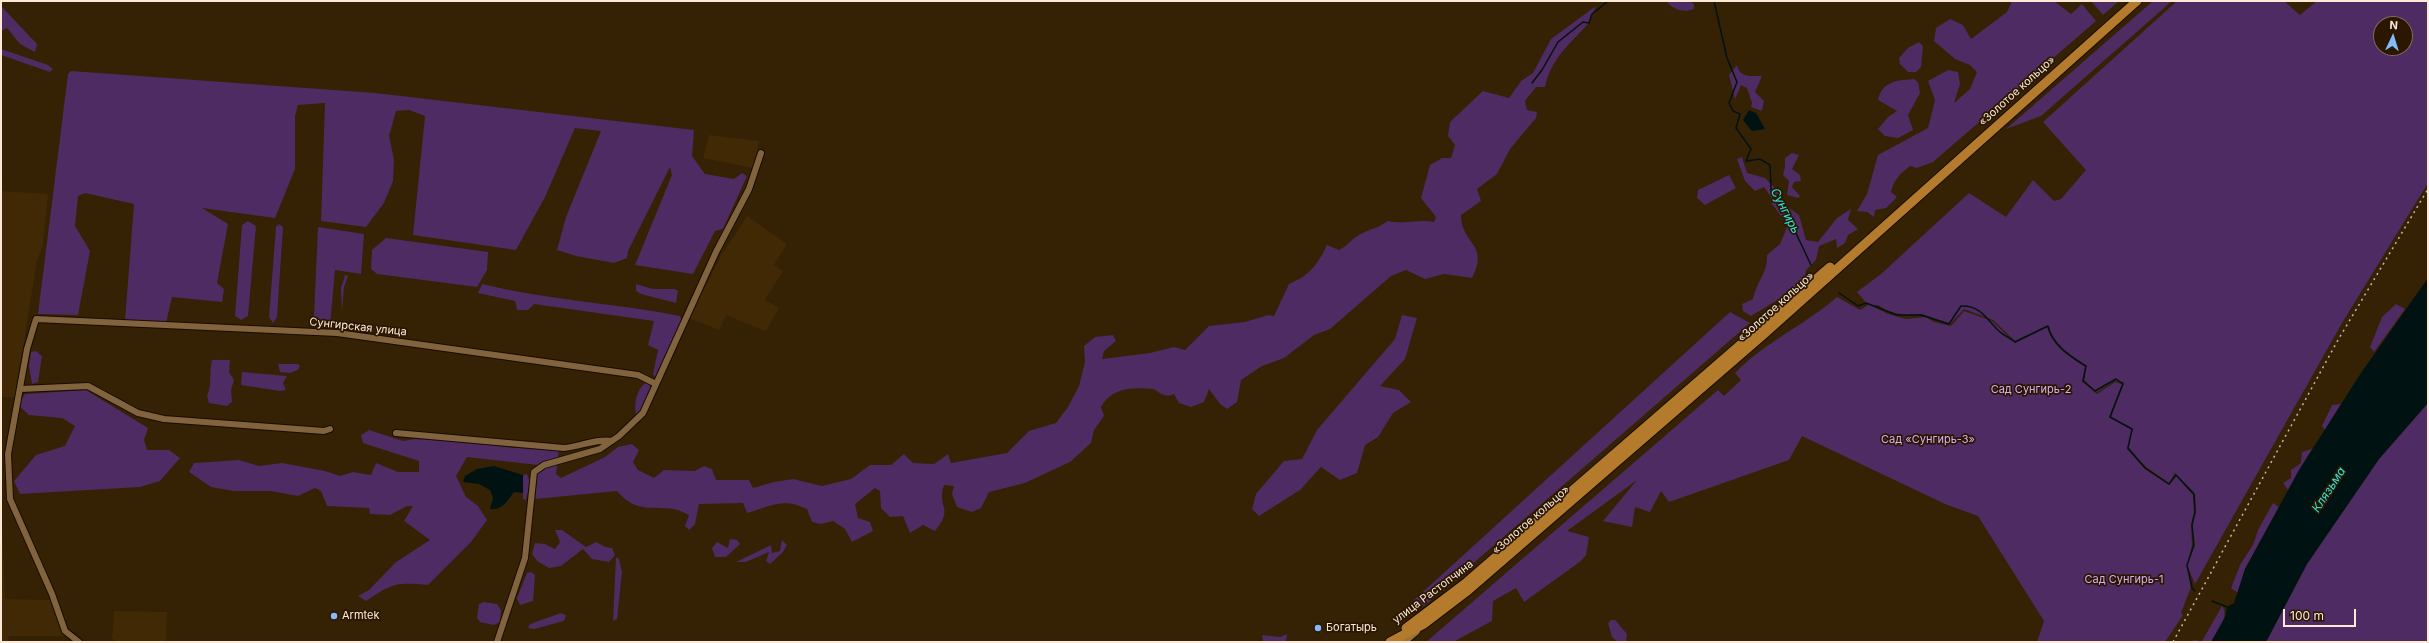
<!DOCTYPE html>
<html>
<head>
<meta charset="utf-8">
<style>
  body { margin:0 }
  #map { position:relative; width:2429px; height:643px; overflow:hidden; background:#352104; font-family:Inter,sans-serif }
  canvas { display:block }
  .frame { position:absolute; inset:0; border:2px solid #fcead6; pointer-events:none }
  .north { position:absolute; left:2373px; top:16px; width:40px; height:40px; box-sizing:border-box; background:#2b1700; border:1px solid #7f6b56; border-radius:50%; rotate:4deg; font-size:11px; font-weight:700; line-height:16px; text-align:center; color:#fcead6 }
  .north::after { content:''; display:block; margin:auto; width:14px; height:18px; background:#83bcfb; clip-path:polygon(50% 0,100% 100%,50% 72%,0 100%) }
  .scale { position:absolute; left:2283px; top:609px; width:73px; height:18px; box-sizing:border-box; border:2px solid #fcead6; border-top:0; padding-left:5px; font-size:12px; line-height:14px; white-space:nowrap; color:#fcead6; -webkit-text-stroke:3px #2b1700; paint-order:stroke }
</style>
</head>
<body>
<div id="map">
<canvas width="2429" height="643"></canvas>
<div class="frame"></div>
<div class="north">N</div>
<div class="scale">100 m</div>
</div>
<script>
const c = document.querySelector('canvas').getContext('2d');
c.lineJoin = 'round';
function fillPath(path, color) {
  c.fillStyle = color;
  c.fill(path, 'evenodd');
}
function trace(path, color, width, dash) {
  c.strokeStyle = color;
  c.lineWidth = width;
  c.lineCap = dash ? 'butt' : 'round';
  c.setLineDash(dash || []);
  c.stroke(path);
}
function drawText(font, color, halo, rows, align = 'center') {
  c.font = font + ' Inter,sans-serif';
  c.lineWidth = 3.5;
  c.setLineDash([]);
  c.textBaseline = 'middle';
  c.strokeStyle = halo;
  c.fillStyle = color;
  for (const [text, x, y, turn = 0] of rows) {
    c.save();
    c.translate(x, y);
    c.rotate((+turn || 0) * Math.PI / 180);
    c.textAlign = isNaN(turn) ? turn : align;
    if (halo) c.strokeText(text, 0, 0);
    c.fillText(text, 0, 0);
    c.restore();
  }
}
fillPath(new Path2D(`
  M709,135l50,6 -6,27 -50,-10z
  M1,191l47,3 -5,52 -6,14 -22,138 -14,-1z
  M747,216l40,28 -13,21 9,6 -18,29 14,8 -13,23 -40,-16 -7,15 -30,-12 32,-62z
  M1,492l4,107 45,1 16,36h-57l-1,6h-7z
  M114,611l53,1 -1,30h-50l-4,-4z`), '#412905');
fillPath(new Path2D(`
  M1666,1h23l5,3v5c-11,4 -20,1 -28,-8z
  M2012,1h42l17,13 11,-10 14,17 -163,141 -16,6 -7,-2c-10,8 -16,13 -19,26l6,5 -11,11 -11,2 -1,7 -7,-5 -10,-1 10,-17 11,-39 50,-27 7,-28 -7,-19 20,-11 10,2 2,12 -6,19 16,-14 7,-17 -7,-7 -15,-6 -21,-18 2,-13 14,-9 13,6 8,14 36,-27z
  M2091,1h28l-16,14z
  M2153,1h19l-131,115 -35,13z
  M2177,1h107l16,14 17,-14h111v182l-86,140 -147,261 -8,-19 7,-20 -2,-20 4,-13 -1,-18 -20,-21 -6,10 -23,-16 -18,-19 5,-19 -22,-12 13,-35 -10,-1 -17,11 -13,-12 2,-14c-16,-11 -32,-21 -38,-41l-33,16 -22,-21 -29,-11 -14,15 -28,-10 -16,1 -17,-3 -11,-7h-8l18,9 18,5 20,-2 8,5 17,4 13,-15 28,10 23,22 32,-16c5,19 23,30 38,40l-3,14 15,13 18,-12 7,2 -13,33 23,13 -5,19 18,20 24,16 7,-9 17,19 1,17 -3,13 1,20 -5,20 4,22 -10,26 2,2 -18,27h-128l7,-21 -66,-105 -33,-12 -143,-68 -13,24 -120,42 -8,-11 -11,21 -15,-5 -3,20 -29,-6 34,-41 -70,51 22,6 -3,18 -5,6 -57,41 -8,-14 -23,13 -1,20 -39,21h-27l292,-252 6,6 17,-16 -6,-7c30,-31 70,-48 102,-76l23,13 8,-5 -11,-13 24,-18 88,-81 37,24 27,-37 21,21 7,-2 25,-29 -43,-48zM2381,24h24v24h-24z
  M1,6l36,38 -2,8 -15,-8 -13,-16 -6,3z
  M1596,6c-3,6 -5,15 -10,20 -18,20 -35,33 -41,61h-9l-11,14 2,9 10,2 -1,6 -26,31 -13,25 -20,15 4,12 -20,14c0,29 29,29 11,63l-28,-4 -19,5 -19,-9 -15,6 -61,53 -16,6 -30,23 -22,8 -21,14 -4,22 -10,7 -7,-5 -11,-15 -5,13 -13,5 -12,-4 -5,-9c-7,4 -14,0 -20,-5 -21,-2 -42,-2 -53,18l3,9 -10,14 -3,13 -21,19 -45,21 -36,9 -8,16 -9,4 -15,-5 -5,-13 2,-8 -10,-1c-8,23 11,22 -9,46l-12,-6 -13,8 -7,-17 -13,1 -9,-9 -1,-17 -5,-3 -20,16 3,14 12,4 3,9 -21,11 -7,-13 -12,-8 -12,3 -9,-2 -5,-13c-23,-12 -37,-3 -60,4l-4,-10 -44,1 -4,20 -6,6 -4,-4 4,-11c-27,-16 -48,5 -72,-24l-82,8 3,-34 -71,-8 -11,19 10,21 12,9 9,14 -16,22 -43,43c-31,-3 -36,-2 -62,16l-8,-5 11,-6 27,-28 34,-22 -26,-19 9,-15h-6l-17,9 -20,-1 -1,-6 -42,-2 -6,-15 -6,-3 -17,8 -27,-5h-37l-23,-4 -22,-15 5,-9 45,-3 20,6 23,-3 43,8 15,5 13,-4 18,3 5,-12 22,9h21v-11l-56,-18 -2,-8 8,-5 34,11 12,-2 31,1 69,8 44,1 -3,25 5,4 44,-21 13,-10 14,-3 7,6 -6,12 5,8 16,8 10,-8 31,1 9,-5 8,3 4,11h33l4,8 21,-6 19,-3 29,7 29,-7 19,-14h21l13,-11 9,9 21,1 14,-10 3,9 56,-10 22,-22 27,-8 12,-16 11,-21 6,-24 -1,-16 11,-9 18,-2 3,6 -12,10 -2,8 48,-6 24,-6 11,3 24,-24 36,-4 23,-7 6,1 15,-32c20,-8 29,-20 38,-39l12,5c9,-4 12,-11 20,-15 10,-6 20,-7 29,-14 18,4 28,-2 46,1l2,-5 -15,-19 9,-33 12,-7h9l4,-13 -7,-9 2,-14 33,-31 26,7 12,-17 12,-8 18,-34z
  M1919,42l4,4 -2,21 -5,5h-8l-8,-8 -1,-6 9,-10z
  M1,49l47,16 5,4 -3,3 -49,-17z
  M1737,65c3,13 13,11 25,11l-7,16 9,9 -2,10 -11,-4 1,-4 -5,-15 -6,-3 -6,14 -6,-24z
  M71,71l304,22 319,37 -2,26 13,18 29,5 8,-6 5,3 -24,53 -8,2 -22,43 -58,-9 37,-90 -2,-8 -42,84 -1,7 -13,5 -38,-7 -19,-6 9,-33 35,-86 -26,-3 -30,69 -29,53 -103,-15 12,-119 -16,-6 -13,1 -7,25 5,24 -1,21 -9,22 -18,24 -45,-6 4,-118 -27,2 -3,11v53l-20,49 -73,-10 26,16 -11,59 7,6 -2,13 -50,-5 -6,26 -41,-2 9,-117 -49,-11 -7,3 -3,30 15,25 -12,64 -40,-1 30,-240z
  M1914,79l4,3 2,11 -12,22 5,15 -15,8 -13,-2 -7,-7 10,-12 9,-6 -19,-11c4,-19 20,-20 36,-21z
  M1792,153l7,2 -7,14 8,6 1,6 -7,1 -2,5 8,9 -2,2 -11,-3 2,-14 -6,-6 2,-8v-9z
  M1742,157l5,16 18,5 14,14 6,13 14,10 7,25 12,2 19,-24 14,-9 -3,11 10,9 -10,6 -3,8 -8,5 -1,-9 -17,7 -3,14 -10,10 -2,14 -53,32 -8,-5 -1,-7 11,-5c3,-17 15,-26 14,-44l13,-11 8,-19 -16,-21 -1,-7 -7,-10 -9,4 -10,-10 -8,-22z
  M1729,175l7,13 -31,17 -8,-7 1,-8z
  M248,221l8,5 -8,90 -7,4 -6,-4 7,-91z
  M279,224l4,3 -6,90 -4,6 -4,-6 7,-90z
  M318,227l46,7 -3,40 -26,-4 -5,56 -10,1 -6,-11z
  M386,238l102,14 -1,18 -10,17 -100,-13 -6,-5 1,-19z
  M345,275l3,1 -4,11 -2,24 -1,-23z
  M482,284c65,16 133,19 198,32l2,5 -26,58 -3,-5 5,-24 -10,-5 6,-24 -120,-17 -6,6h-11l-2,-9 -37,-8z
  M636,284l17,5h22l3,2 -2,12 -35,-9 -5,-3z
  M2396,304l9,5 -31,43 -4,-5 12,-30z
  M1730,312l20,11 -326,283 -10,-6z
  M1402,315l15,3 -12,41 -25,27 19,4 12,12 -18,11 -15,24 -13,8 -8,28 -17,7 -19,-13 -21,23 -41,26 -7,-7 4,-15 28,-33 18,-2 15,-29 78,-91z
  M36,351l6,5 -4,26 -6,2 -3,-18 2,-14z
  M212,360h18l-1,12 5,8 -3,10 1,12 -5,4 -18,-3 -2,-7c5,-9 2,-25 5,-36z
  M278,364h20l2,2 -2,4 -8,3 -10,-1z
  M242,372l45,4 -4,7 3,7 -6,1 -39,-6z
  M645,383l4,1 2,6 -9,18 -6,7c-2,-12 0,-24 9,-32z
  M86,390l62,38 -4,12 3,10h22l11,8 -20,23 -20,6 -120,7 -6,-13 22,-26 29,-9 10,-20 -13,-8 -33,-3 -11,-10 7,-11z
  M2428,403v239h-162l41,-78 72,-105z
  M2341,404l-16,26 -3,-4 10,-21z
  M2312,449l-24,41 -5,-7 8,-5v-8l10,-7 1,-11z
  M527,474l3,9 -4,17 -3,-1v-24z
  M2273,503l6,4 -34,62 -7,24 -7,-5 9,-23 13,-20 5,-15z
  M555,530h7l24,17 10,-5 9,5 7,1 3,7 -6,7 -17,-3 -9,-10 -22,17 -12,2 -12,-7 -5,-7 3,-11 10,1 10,5 5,-7z
  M730,539l7,1 3,4 -14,13h-11l-3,-9 5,-6 11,6z
  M782,540l5,5 -4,7 -13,12 -4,-3 3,-9 -23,10h-10l35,-17 1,8 8,-2z
  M616,557l3,2 3,13 -5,47 -4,2z
  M531,572l4,3 -2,26 -13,4 -3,-7 10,-25z
  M484,602l13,2 4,6 -1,12 -6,3 -14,-3 -3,-4 2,-14z
  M2222,606c8,11 -5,26 -11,36h-19l1,-2 9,1z
  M561,613l5,2 -2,6 -30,8 -6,-1 2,-4z
  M1611,620h4l12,14 -1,7 -8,1 -6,-5 -4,-14z
  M1287,634l-1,8h-23l-1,-7 18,2z`), '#4e2b62');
fillPath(new Path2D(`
  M1749,110l7,3 9,16 -13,2 -9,-11z
  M2428,278v125l-49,56 -72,105 -41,78h-55l14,-25 2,-10 7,-4 11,-34 54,-99 62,-97z
  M494,466l29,9v18l-9,-1c-6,8 -12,19 -24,17l3,-11 -3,-8 -11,-6 -16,-2 2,-6 12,-7z`), '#001312');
trace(new Path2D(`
  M1714,1l13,57 10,24 -8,21 4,8 7,3 -4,14 15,21 -5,12 14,-2 10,6 1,25 14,20 26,55
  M1532,83l10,-13 16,-28 25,-20 6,1 3,-9 15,-12
  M1839,293l19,13 8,-3 31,12h24l28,9 12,-18c20,-1 26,14 38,25 4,4 11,7 16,11l33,-16c4,19 22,30 38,40l-3,15 12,10 21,-12 7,5 -13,33 22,12 -4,19 17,20 24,16 7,-9 18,19 1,18 -3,13 2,20 -7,20 5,23 3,3
  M2212,601l15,6`), '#001312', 1.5);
const minor = new Path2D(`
  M20,389l68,-3 50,27 26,6 160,12 6,-2
  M396,433l168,15c14,-1 35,-10 48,-7
  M79,642l-14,-11 -13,-37 -42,-95 -2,-45 19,-105 9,-30 301,14 301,42 18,9
  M497,642l28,-84 9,-86 10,-7 56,-16 19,-13 24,-23 73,-161 33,-63 12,-36`);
const major = new Path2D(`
  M1403,642l13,-11`);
const highway = new Path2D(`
  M1406,628l61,-46 363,-315
  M1390,642l34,-18 42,-32 298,-258 373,-333`);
trace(minor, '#190b00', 8);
trace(major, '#190b00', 10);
trace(highway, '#190b00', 11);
trace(minor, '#81643e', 6);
trace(major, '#9f7233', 8);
trace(highway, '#b37b2b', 9);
trace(new Path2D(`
  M2173,642l165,-302 90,-151`), '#ccb9a3', 1.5, [2, 4]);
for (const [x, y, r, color] of [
  [334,616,4,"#83bcfb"],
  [1318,628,4,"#83bcfb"]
]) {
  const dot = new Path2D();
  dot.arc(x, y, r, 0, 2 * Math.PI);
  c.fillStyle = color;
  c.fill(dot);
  trace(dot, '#2b1700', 1.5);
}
drawText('11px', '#fcead6', '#2b1700', [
  ["«Золотое кольцо»",2017,91,-42],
  ["«Золотое кольцо»",1776,307,-42],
  ["Сунгирская улица",358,327,6],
  ["«Золотое кольцо»",1531,520,-41],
  ["улица Растопчина",1433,592,-37]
]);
drawText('11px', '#d7aef2', '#2b1700', [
  ["Сад Сунгирь-2",2031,390],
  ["Сад «Сунгирь-3»",1928,440],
  ["Сад Сунгирь-1",2124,580]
]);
drawText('11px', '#fcead6', '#2b1700', [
  ["Armtek",342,616],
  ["Богатырь",1326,628]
], 'left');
drawText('italic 12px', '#2be6e1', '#2b1700', [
  ["Сунгирь",1785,211,63],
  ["Клязьма",2329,490,-57]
]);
</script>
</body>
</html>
